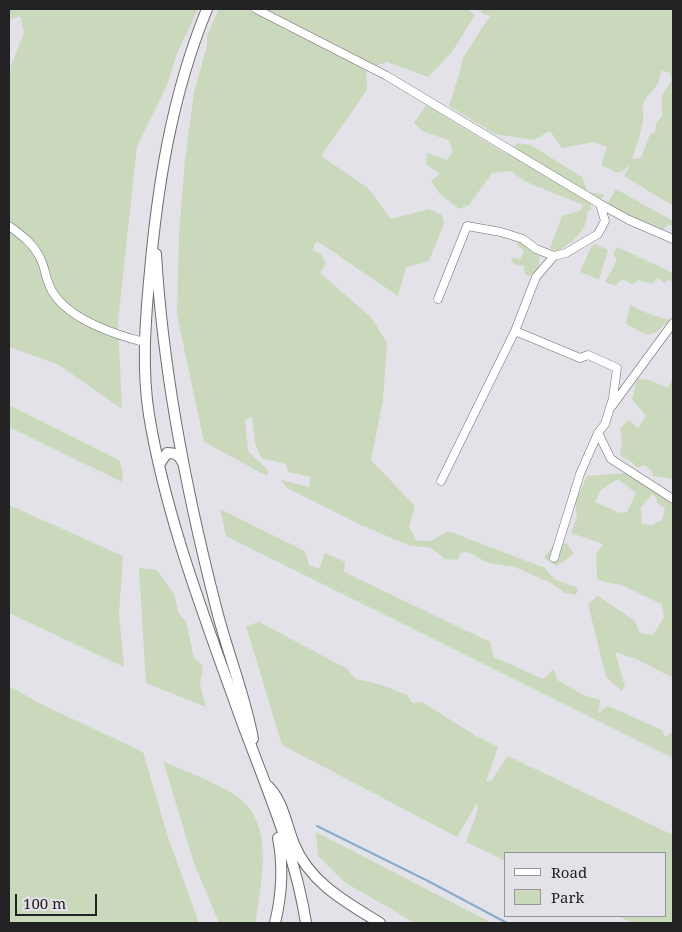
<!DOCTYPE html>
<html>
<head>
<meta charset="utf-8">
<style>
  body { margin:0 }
  #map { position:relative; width:682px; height:932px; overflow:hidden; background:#e4e2e9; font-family:"Noto Serif",serif }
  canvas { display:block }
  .frame { position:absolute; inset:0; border:10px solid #222124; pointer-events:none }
  .legend { position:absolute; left:504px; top:852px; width:162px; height:65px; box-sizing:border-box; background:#e4e2e9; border:1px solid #96959a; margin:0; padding:6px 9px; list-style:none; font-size:15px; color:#222124 }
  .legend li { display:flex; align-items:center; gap:10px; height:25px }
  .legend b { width:25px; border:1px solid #96959a }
  .scale { position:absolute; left:15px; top:894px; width:82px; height:22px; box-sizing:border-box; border:2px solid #222124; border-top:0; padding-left:6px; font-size:15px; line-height:18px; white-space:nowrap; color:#222124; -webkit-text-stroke:4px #e4e2e9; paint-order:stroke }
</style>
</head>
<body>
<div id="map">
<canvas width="682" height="932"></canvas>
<div class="frame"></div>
<ul class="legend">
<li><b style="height:6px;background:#fff"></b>Road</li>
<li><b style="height:14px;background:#cad9bb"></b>Park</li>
</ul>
<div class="scale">100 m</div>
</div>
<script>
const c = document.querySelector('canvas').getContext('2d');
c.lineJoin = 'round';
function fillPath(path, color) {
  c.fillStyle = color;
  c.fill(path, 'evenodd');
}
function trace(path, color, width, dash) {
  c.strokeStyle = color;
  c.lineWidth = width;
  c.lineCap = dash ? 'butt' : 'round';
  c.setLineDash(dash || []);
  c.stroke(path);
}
fillPath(new Path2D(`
  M9,9h189l-20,42 -11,34 -30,61 -19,176 4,87 -63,-44 -50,-18v-265l2,-17 13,-32 -4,-17 -11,4z
  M219,9h248l8,6 -23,37 -24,25 -41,-15 -21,7 1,21 -46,66 47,32 23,31 38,-10 13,6 2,8 -15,38 -23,6 -8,29 -81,-55 -5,9 9,4 5,10 -6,9 51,44 16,26 -4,57 -12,60 44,46 -6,21 8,14h14l17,-10 97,37 9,11 24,9 -2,7 -11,-2 -14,-10 -36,-16 -27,-4 -22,-12 -6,3 -3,6 -12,-1 -14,-11 -23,-3 -47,-20 -74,-37 -6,-8 28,7 2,-10 -23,-5 -2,-8 -25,-6 -6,-15 -3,-26 -7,3 3,31 20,19 -1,6 -63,-34 -27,-127 2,-82 6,-73 9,-68 13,-46v-11z
  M483,9h190v197l-49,-30 6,-10 -12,7 -17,-8 6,-18 -13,-5 -32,6 -12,-17 -16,9 -39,-6 -46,-28 12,-38 1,-9 28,-43 -10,-4zM661,71l8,1 3,8 -10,15v21l-6,7 -1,9 -5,2 -9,24 -9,1c4,-13 9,-25 11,-39 2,-5 -2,-10 0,-15 4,-15 16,-12 18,-34z
  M426,105l80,49 8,-5 2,-6 15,2 51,32 6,15 17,3 -5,5 -9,1v8l-4,3c1,20 -15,30 -30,40l-7,-4 12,-32 19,-6 2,-5 -59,-24 -13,-10 -19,2 -23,32 -10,4 -20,-16 -8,-12 9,-7 -14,-10 1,-11 20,7 6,-9 -5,-11 -26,-9 -8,-8z
  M616,189l57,32v5l-5,-2 -5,6 -52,-17 -3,-11z
  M518,242l7,2 3,4 12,9 -2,13 -9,6 -4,-2 -1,-8 -8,-1 -5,-4 1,-3 8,1 4,-8 -7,-7z
  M595,244l13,6 -9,30 -19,-8 12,-27z
  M617,247l56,26v9l-5,-2 -4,3 -7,-5 -5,6 -13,-4 -7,4 -10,-5 -7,7 -10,-4 12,-22 -4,-6z
  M630,305l19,9 21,6c-22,20 -18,17 -44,4z
  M673,377v102l-20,-3 -1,-5 -8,-6 -7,3 -5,-6 -12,-6 2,-15 -2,-13 9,-8 9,8 8,-12 -14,-17 5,-20 12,1 19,8z
  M9,405l110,55 4,12 -1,10 -113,-55z
  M625,473l48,24v181l-37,-19 -21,-7 10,34 -3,5 -16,-14 -18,-73 10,-8 37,25 5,12 13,2 11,-18 -2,-13c-12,-5 -31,-15 -41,-19 -9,-2 -16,-2 -24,-6l-1,-25 7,-10 -32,-11 6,-16 -2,-15 12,-26zM618,479l18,14 -9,19 -7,1 -25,-11 6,-12zM652,494l4,3 1,6 8,5 -3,12 -10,5 -10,-1 -1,-17z
  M9,505l114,51 -4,58 5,53 -115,-54z
  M220,509l85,42 4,14 10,4 6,-16 20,9 -1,10 146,70 4,15 49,22 11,-10 3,11 29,16 14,4 -2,13 10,-7 54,24 3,7 8,-5v26l-447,-222z
  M567,543l7,11 -17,12 -13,-8 8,-11z
  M139,568l18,2 18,26 3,16 8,10 8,36 9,8 -3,19 6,22 -60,-24z
  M259,622l87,46 10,11 23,5 28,11 6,8 9,-1 54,34 22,11 -12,34h5l17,-25 165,79v88h-40l-15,-7h48v-63h-160v8l-40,-19 12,-33 -1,-6 -20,34 -175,-92 -36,-119z
  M9,686l32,18 102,48 25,85 31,86h-190z
  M163,761c21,10 60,24 76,37 37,29 21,85 17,125h-37l-25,-60z
  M316,832l176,91h-77l-71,-41 -26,-26z`), '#cad9bb');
trace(new Path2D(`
  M317,826l111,55 79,42`), '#88abca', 2);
const minor = new Path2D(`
  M256,9l131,67 213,128 5,17 -7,13 -32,19 -12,3 -18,21 -21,54 -74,150
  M600,204l29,16 44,19
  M9,226c14,10 26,19 33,36 4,11 5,23 12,32 17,26 62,41 90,48
  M438,299l29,-73 34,6 22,7 13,10 18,7
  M515,331l65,27 8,-3 29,13 -4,30 -8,26 -7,9 -18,41 -26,84
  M612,406l61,-83
  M598,433l13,26 62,40`);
const major = new Path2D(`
  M207,9c-36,88 -50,179 -58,273 -4,44 -7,89 0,133 16,97 51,190 84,282 26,75 61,148 73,226
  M156,254c7,120 31,241 61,357 11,43 28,84 36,128
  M160,463l7,-10c9,0 12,2 16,10
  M268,786c15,15 18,38 26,58 16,39 52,58 86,79
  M275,923c7,-29 9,-55 3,-85`);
trace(minor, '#6d6b71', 9);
trace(major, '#6d6b71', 12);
trace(minor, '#fff', 8);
trace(major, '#fff', 10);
</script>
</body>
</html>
